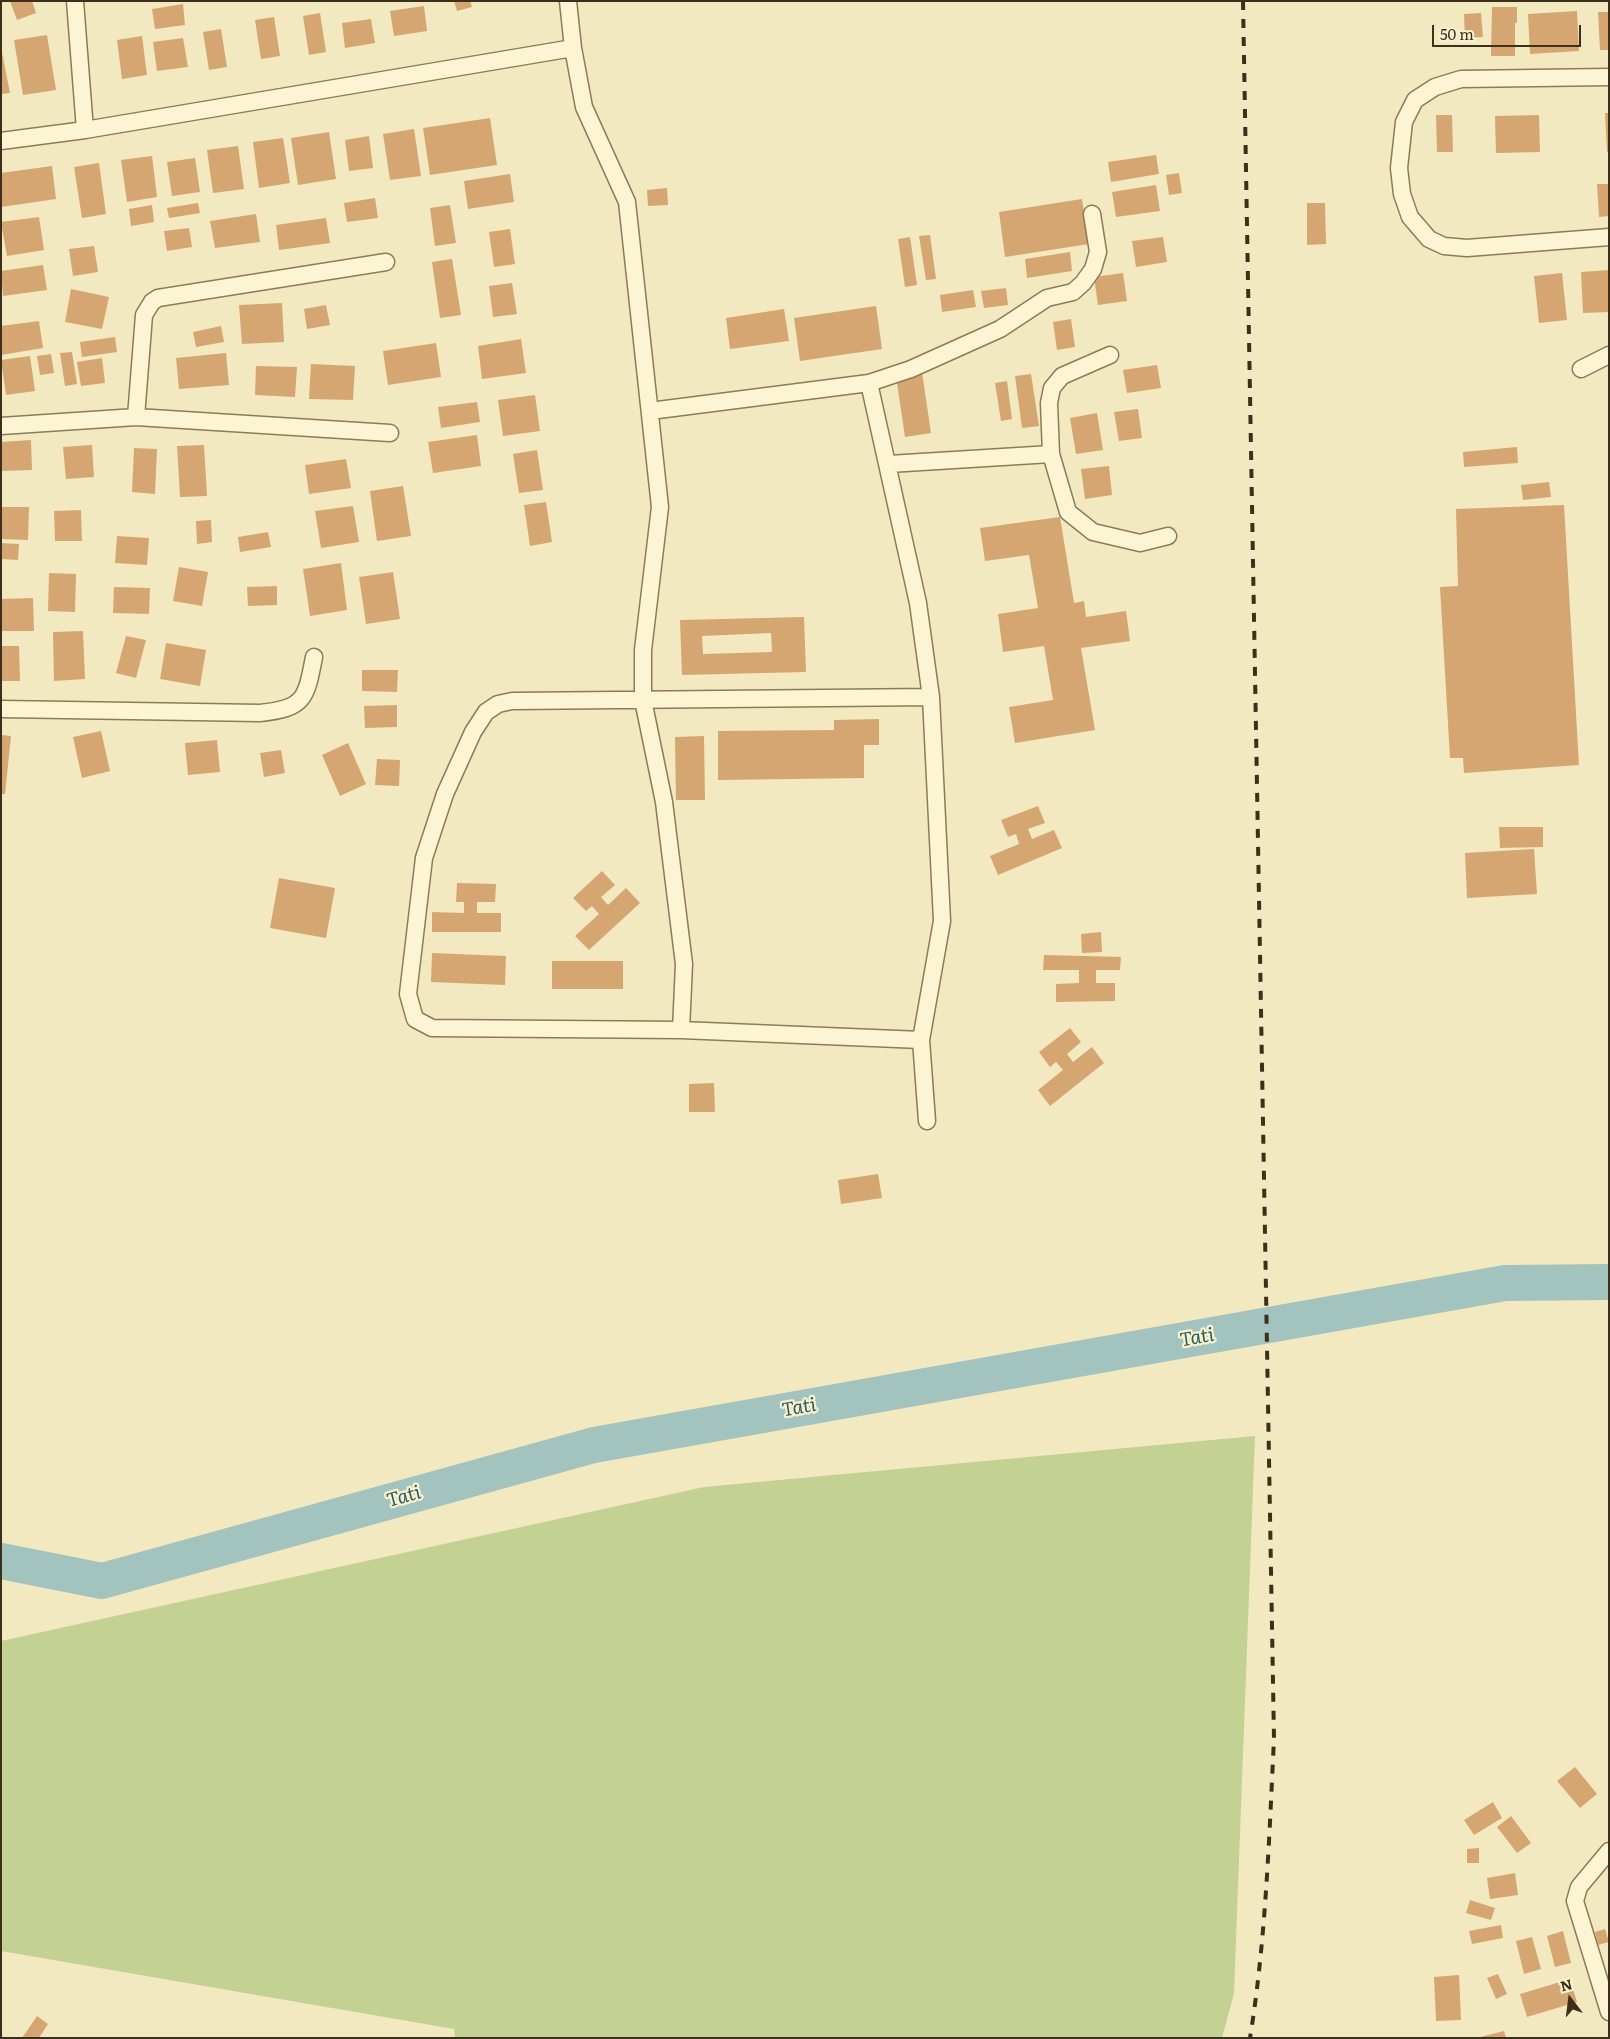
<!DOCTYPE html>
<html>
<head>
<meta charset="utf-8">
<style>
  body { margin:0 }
  #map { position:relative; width:1610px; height:2039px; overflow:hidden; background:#f3e9c0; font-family:Literata,serif }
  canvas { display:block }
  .frame { position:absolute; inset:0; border:2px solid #3c2f1c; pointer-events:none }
  .north { position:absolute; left:1545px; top:1974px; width:50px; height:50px; -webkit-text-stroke:4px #f9f2d0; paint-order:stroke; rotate:345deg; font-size:14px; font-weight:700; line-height:20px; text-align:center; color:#3c2f1c }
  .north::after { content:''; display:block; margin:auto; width:18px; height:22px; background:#3c2f1c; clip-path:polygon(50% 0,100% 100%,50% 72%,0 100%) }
  .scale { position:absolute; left:1432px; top:25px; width:149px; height:22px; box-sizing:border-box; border:2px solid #3c2f1c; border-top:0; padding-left:6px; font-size:15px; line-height:18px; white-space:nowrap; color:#3c2f1c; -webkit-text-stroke:4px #f9f2d0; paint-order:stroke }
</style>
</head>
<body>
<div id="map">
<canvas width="1610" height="2039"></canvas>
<div class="frame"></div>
<div class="north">N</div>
<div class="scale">50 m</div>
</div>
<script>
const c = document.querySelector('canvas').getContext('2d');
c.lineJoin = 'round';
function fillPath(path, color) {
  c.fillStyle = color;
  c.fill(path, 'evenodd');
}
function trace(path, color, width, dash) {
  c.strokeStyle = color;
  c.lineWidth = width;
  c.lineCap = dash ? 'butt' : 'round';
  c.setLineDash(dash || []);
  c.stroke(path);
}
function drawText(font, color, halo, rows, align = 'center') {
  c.font = font + ' Literata,serif';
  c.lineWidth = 4.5;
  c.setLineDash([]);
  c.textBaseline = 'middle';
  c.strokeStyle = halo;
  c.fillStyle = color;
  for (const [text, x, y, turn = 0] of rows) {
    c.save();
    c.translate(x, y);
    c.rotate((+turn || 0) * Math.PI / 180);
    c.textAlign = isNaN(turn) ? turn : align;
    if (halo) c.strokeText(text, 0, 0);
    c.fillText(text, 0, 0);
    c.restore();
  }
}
fillPath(new Path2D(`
  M1255,1436l-21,557 -12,45h-767l-1,-9 -453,-78v-310l703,-154z`), '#c3d292');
trace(new Path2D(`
  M1,1561l101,20 492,-136 911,-162 104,-1`), '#a3c4be', 36);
fillPath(new Path2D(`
  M10,1h22l4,12 -19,7z
  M454,1h16l2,6 -15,4z
  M183,4l2,21 -30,4 -3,-20z
  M424,6l3,25 -33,5 -4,-25z
  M1492,7h25v16h-2v33h-24z
  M1577,11l2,40 -49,3 -2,-40z
  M1598,12h11v38h-9z
  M320,13l6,39 -17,3 -6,-39z
  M1481,13l2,24 -18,1 -1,-24z
  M274,17l6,39 -19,3 -6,-39z
  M371,19l4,24 -30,5 -3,-25z
  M221,29l6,38 -18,3 -6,-38z
  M47,35l9,55 -33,5 -9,-55z
  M142,36l5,39 -25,4 -5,-39z
  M183,38l5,29 -31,4 -4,-29z
  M1,47l9,46 -9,1z
  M1605,113h4v39h-2z
  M1436,115h16l1,37h-16z
  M1539,115l1,37 -44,1 -1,-37z
  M490,118l7,47 -67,10 -7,-47z
  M414,129l7,47 -31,4 -7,-46z
  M329,132l7,47 -38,6 -7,-47z
  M369,136l4,32 -24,3 -4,-31z
  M283,138l7,45 -31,5 -6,-46z
  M238,146l6,43 -31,4 -6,-43z
  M1156,155l3,19 -48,8 -3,-20z
  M152,156l5,41 -30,5 -6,-42z
  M195,158l5,34 -28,4 -5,-34z
  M99,163l7,51 -24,4 -8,-51z
  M52,166l4,33 -55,8v-34z
  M1179,173l3,20 -13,2 -3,-20z
  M510,174l4,28 -46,7 -4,-28z
  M1597,184h12v32l-10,1z
  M1156,185l4,26 -44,6 -4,-25z
  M667,188l1,17 -20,1 -1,-16z
  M375,198l3,20 -31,4 -3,-19z
  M1082,199l7,45 -84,13 -6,-45z
  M198,203l2,10 -31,5 -2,-10z
  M1307,203h18l1,41 -19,1z
  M152,205l2,17 -23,4 -2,-17z
  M450,205l6,38 -21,3 -5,-38z
  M256,214l4,28 -45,6 -5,-27z
  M39,217l5,33 -37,6 -6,-34z
  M326,218l4,25 -51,7 -3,-25z
  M189,228l3,19 -25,4 -3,-20z
  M510,229l5,35 -21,3 -5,-35z
  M930,235l6,44 -10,1 -7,-44z
  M910,237l7,48 -12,2 -7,-48z
  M1163,237l4,25 -31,5 -4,-26z
  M94,246l4,26 -25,4 -4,-27z
  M1070,252l2,19 -45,7 -2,-19z
  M452,259l9,56 -21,3 -8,-56z
  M43,265l4,25 -44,6 -2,-25z
  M1609,270v42l-26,1 -2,-41z
  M1123,273l4,28 -29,4 -4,-28z
  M1562,273l5,47 -28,3 -5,-47z
  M512,283l5,31 -24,3 -4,-31z
  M1006,288l2,17 -24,3 -3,-17z
  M71,289l38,8 -7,32 -37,-7z
  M973,290l3,17 -34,5 -2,-17z
  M282,303l2,39 -42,2 -3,-39z
  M326,305l4,20 -23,4 -3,-20z
  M876,306l6,43 -82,12 -6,-43z
  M784,309l5,32 -59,8 -4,-31z
  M1071,319l4,28 -18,3 -4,-28z
  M39,321l4,27 -42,7v-29z
  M221,326l3,16 -28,5 -3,-15z
  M115,337l2,15 -35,5 -2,-15z
  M521,339l5,34 -44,6 -4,-33z
  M436,343l5,34 -53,8 -5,-34z
  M72,352l5,32 -12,2 -5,-33z
  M226,353l3,32 -50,4 -3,-31z
  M51,354l3,19 -14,2 -3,-19z
  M30,356l5,35 -29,4 -5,-35z
  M102,358l3,25 -24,3 -4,-24z
  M311,364l44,2 -2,34 -44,-1z
  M1157,365l4,23 -34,5 -4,-23z
  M256,366l41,1 -2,30 -40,-2z
  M922,372l9,61 -26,4 -9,-61z
  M1031,374l8,52 -17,2 -7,-52z
  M1007,381l5,38 -11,2 -6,-38z
  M535,395l5,36 -37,5 -5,-36z
  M477,402l3,20 -39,6 -3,-21z
  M1138,409l4,29 -23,3 -5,-29z
  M1097,413l6,37 -27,4 -6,-36z
  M477,435l4,31 -48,7 -5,-31z
  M31,440l1,30 -31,1v-29z
  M92,445l2,32 -28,2 -3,-32z
  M204,445l3,51 -27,1 -3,-51z
  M1517,447l1,16 -54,4 -1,-15z
  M134,448l23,1 -2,45 -23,-2z
  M537,450l6,40 -24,3 -6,-39z
  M346,459l5,29 -42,6 -4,-29z
  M1109,466l3,29 -27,4 -4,-30z
  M1549,482l2,15 -28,3 -2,-15z
  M403,486l8,50 -34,5 -7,-50z
  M546,502l6,40 -22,4 -6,-41z
  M1564,505l15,260 -115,8 -1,-15h-13l-10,-171 18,-1 -2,-77z
  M353,506l6,36 -38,6 -6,-37z
  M1,507h28l-1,33 -27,-1z
  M81,510l1,31h-27l-1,-30z
  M1060,517l14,86 10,-2 2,16 40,-6 4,30 -49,7 14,82 -80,13 -6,-36 44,-7 -9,-54 -41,6 -5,-38 40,-6 -9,-53 -44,6 -5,-33z
  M211,520l1,22 -15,2 -1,-23z
  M268,532l3,15 -31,5 -2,-15z
  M117,536l32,2 -2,27 -32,-2z
  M1,543l18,1 -1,16 -17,-1z
  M341,563l6,47 -37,6 -7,-47z
  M179,567l29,5 -6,34 -29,-5z
  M393,572l7,47 -34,5 -7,-47z
  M49,573l27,1 -1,38 -27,-1z
  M277,586v19l-29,1 -1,-19z
  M114,587l36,1 -1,26 -36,-1z
  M33,598l1,33h-33v-32z
  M804,617l2,55 -124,3 -2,-55zM771,633l1,19 -69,2 -1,-18z
  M83,631l2,48 -31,2 -1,-49z
  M126,636l20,4 -10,38 -20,-5z
  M166,643l40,7 -6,36 -40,-7z
  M1,646h18l1,35h-19z
  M362,670h36l-1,22 -35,-1z
  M397,705v22l-32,1 -1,-22z
  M879,719v26h-15v33l-146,2v-49l116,-1v-10z
  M101,731l9,40 -28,7 -9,-41z
  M1,735l10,1 -6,58h-4z
  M704,736l1,64h-29l-1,-63z
  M217,740l3,32 -32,3 -3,-32z
  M348,743l18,41 -26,12 -18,-41z
  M281,750l4,23 -21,4 -4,-24z
  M377,759l23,1 -1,26 -24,-1z
  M1038,806l7,17 -17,6 4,10 22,-9 8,18 -64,27 -8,-19 29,-12 -3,-10 -8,3 -7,-17z
  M1499,827h44v20l-43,1z
  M1534,849l3,45 -70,4 -2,-45z
  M602,871l13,14 -14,12 7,8 18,-17 14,15 -51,47 -14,-14 24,-22 -7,-8 -6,5 -13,-13z
  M279,878l56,10 -9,50 -56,-10z
  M457,883l39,1 -1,18h-18v11h24v19h-69v-20l32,1v-11h-8z
  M1101,932l1,20 -20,1 -1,-19z
  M432,953l74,3 -1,29 -74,-3z
  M1044,955l77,2 -1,13h-24v13h19v18l-59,1v-18l23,-1v-13h-36z
  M552,961h71v28h-71z
  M1070,1028l11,14 -14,12 6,8 19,-15 12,16 -54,43 -12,-16 25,-20 -7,-8 -6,5 -11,-15z
  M714,1083l1,29h-26v-28z
  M878,1174l4,24 -41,6 -3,-24z
  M1575,1767l22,27 -17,14 -23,-27z
  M1493,1802l9,16 -28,17 -10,-15z
  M1511,1816l20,27 -14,10 -20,-26z
  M1479,1848v15h-12v-14z
  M1515,1873l3,22 -28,4 -3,-21z
  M1470,1900l25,8 -4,12 -25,-7z
  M1501,1925l2,13 -31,6 -3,-13z
  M1605,1929l4,13 -11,3 -3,-13z
  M1563,1931l8,32 -16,4 -8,-31z
  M1532,1937l9,32 -17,5 -8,-33z
  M1498,1974l9,20 -11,5 -9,-21z
  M1459,1975l2,45 -25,1 -2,-44z
  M1570,1979l7,23 -50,15 -7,-23z
  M37,2016l11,8 -9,14h-17z
  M1504,2031l2,7h-26v-1z`), '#d5a671');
const minor = new Path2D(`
  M75,1l10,129
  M568,1l5,47 11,59 43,95 33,305 -17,143v50l21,102 20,162 -3,66
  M1609,77l-148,2 -26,8 -20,13 -11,22 -5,46 3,26 8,23 19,22 15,7 23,2 142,-11
  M1,141l84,-11 488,-82
  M1110,355l-48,21 -10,12 -3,15 2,51 17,58 25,20 47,11 28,-7
  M1581,369l28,-14
  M869,383l49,220 13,94 11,224 -21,119 6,81
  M650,411l219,-28 42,-14 89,-40 47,-31 26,-6 10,-9 10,-14 5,-17 -6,-38
  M136,417l8,-102 8,-13 6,-4 228,-36
  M1,426l135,-9 254,16
  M889,464l162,-10
  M1,709l259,4c44,-5 46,-13 54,-56
  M921,1040l-240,-10 -249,-2 -17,-9 -7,-25 16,-136 21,-64 28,-62 13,-20 12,-8 14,-3 419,-4
  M1609,1851l-30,36 -4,14 34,111`);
trace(minor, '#8e7a56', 19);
trace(minor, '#fcf5d4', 16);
trace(new Path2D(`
  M1243,1l31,1738c-5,100 -8,200 -24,299`), '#3c2f1c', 4, [9, 9]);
drawText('italic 19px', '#295a5d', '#f9f2d0', [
  ["Tati",1197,1338,-10],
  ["Tati",799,1408,-10],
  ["Tati",404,1497,-16]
]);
</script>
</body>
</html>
